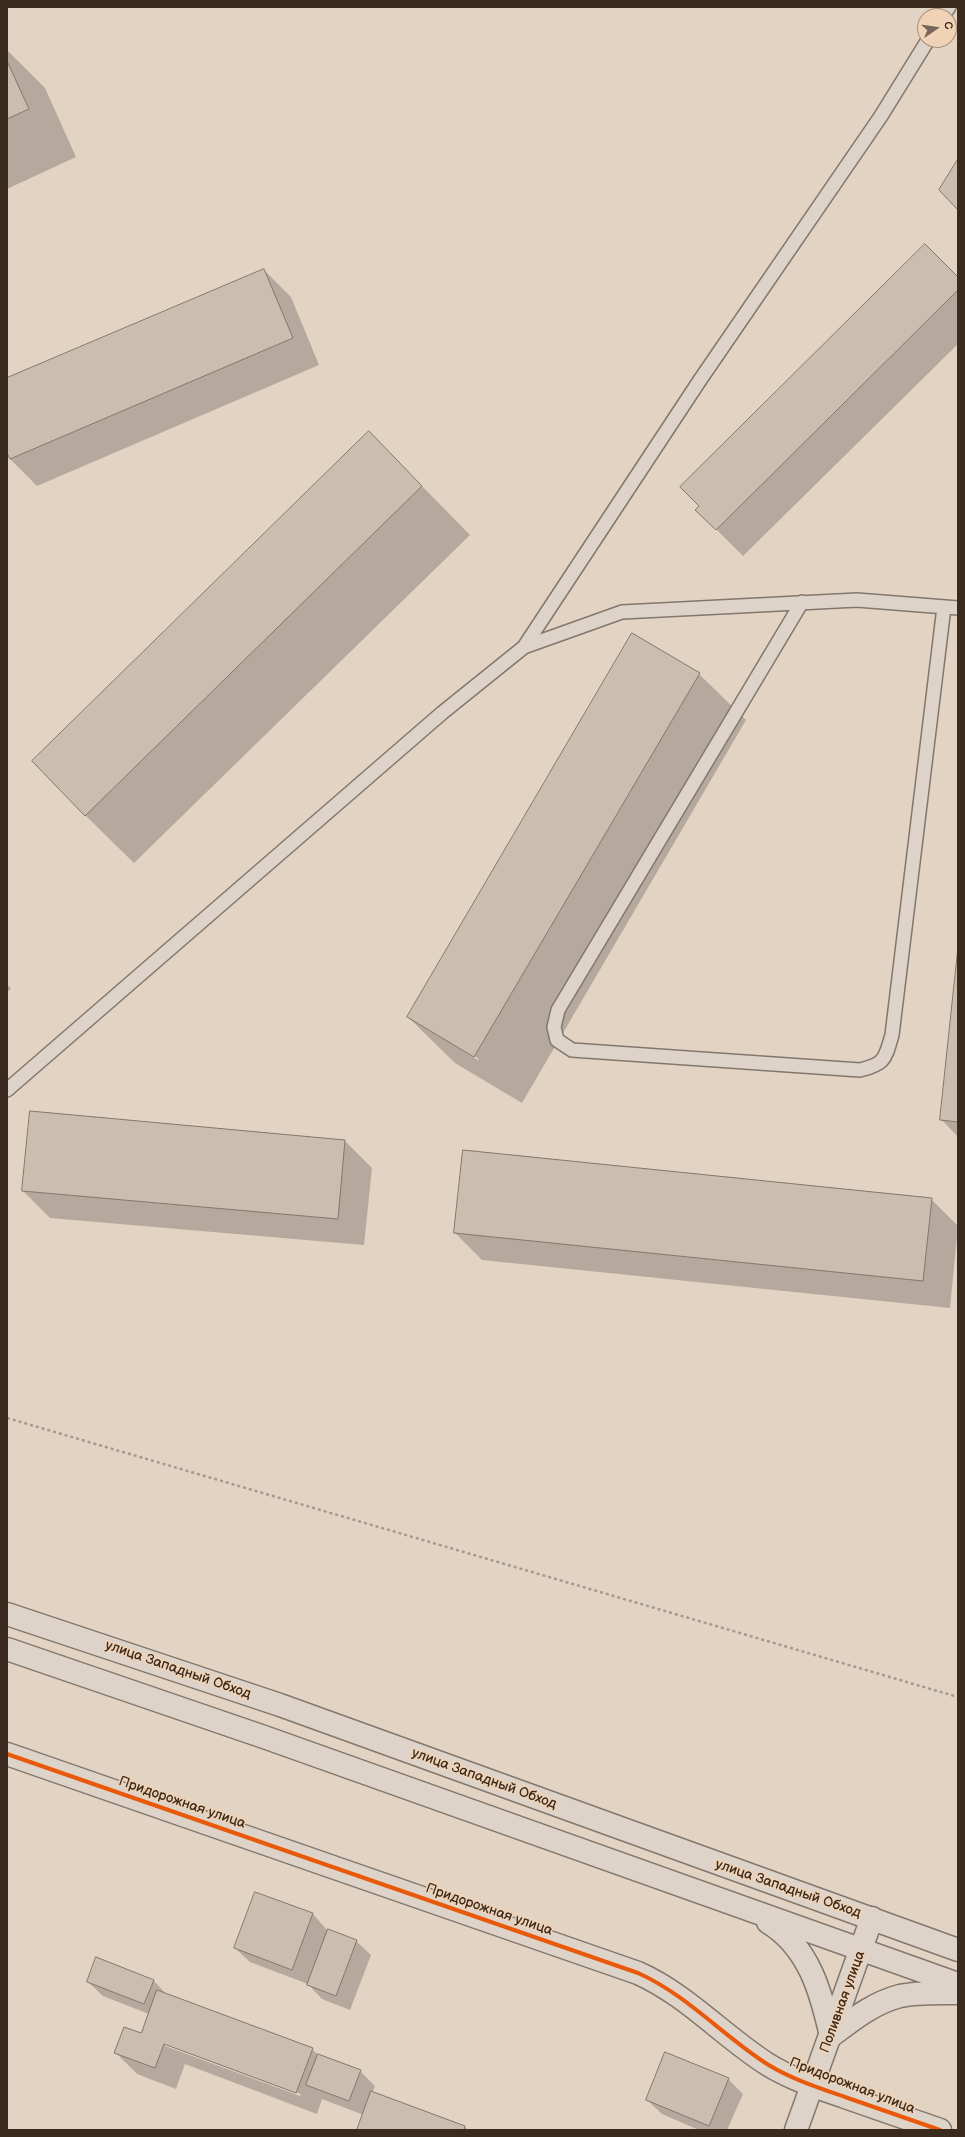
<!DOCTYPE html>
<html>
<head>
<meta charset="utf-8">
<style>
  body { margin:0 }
  #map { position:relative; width:965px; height:2137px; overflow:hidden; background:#e3d3c3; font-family:"Balsamiq Sans",sans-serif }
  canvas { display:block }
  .frame { position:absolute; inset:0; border:8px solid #3b2a1e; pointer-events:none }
  .north { position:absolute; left:917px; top:8px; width:40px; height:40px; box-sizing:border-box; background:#f0d3b6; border:1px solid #a88f79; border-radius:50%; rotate:77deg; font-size:11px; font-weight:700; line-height:16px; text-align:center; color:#3b2a1e }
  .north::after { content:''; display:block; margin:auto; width:14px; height:18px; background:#766558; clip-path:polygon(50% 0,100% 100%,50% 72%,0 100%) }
</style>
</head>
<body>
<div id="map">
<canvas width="965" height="2137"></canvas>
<div class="frame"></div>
<div class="north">С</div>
</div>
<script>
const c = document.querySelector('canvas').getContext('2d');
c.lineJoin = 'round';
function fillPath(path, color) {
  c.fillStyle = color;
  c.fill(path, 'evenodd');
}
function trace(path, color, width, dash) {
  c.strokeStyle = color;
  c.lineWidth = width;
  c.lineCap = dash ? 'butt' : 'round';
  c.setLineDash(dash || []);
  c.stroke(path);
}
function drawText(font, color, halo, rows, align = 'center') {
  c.font = font + ' "Balsamiq Sans",sans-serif';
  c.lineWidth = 3;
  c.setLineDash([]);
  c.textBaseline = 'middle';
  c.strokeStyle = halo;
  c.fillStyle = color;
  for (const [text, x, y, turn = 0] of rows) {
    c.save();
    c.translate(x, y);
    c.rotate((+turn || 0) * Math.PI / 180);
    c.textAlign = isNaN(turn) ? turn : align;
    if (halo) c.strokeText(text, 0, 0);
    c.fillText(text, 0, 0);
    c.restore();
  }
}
fillPath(new Path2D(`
  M7,50l38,38 31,69 -69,32z
  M264,270l27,27 28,68 -282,121 -27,-27 -3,-8v-72z
  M958,278v66l-215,212 -46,-46z
  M369,432l101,103 -336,328 -49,-48z
  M699,674l47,46 -224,383 -67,-40 -47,-46zM462,1048l17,11 -1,1 -16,-10z
  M958,956v181l-17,-18z
  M7,984l4,5 -4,3z
  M345,1141l27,27 -8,77 -314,-27 -27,-27z
  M931,1199l27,27 -8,82 -468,-48 -27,-27z
  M313,1914l14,16 29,11 15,14 -21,55 -28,-11 -14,-15 -58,-22 -15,-14z
  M153,1980l15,16 144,53 6,6 42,16 15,15 -3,7 93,34 3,3h-110l6,-15 -42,-16 -5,15 -132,-50 -9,25 -39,-15 -21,-21 25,-19 8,-20 -46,-18 -15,-14zM165,2043l136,51 -1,2 -135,-50z
  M728,2079l15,15 -16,36h-28l-37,-16 -15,-14z`), '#0003');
const building = new Path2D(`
  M7,61l22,48 -22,10z
  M958,159v51l-19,-20z
  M925,244l33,33v13l-242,240 -21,-20 4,-4 -19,-19z
  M264,269l29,69 -283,121 -3,-6v-75z
  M369,431l53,55 -337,330 -53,-55z
  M632,633l68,40 -226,384 -67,-40z
  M958,947v175l-18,-2z
  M30,1111l315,29 -7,79 -316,-28z
  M463,1150l469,48 -9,83 -469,-48z
  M255,1892l58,21 -21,57 -58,-22z
  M328,1929l29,11 -21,56 -29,-11z
  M96,1957l58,23 -10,24 -57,-22z
  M157,1990l156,58 -17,45 -132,-49 -9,24 -41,-15 10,-26 17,6z
  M665,2052l64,26 -20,48 -63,-26z
  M318,2054l43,16 -12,31 -43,-16z
  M371,2091l94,35 -1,4h-107z`);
fillPath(building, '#cabeaf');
trace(building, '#82776d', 1);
const lane = new Path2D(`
  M943,16l6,-9
  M802,602l-244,408 -4,17 3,13 15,10 288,20c25,-6 25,-11 32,-35l52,-428
  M524,647l98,-35 235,-12 101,8
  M7,1090l435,-377 82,-66 176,-267 181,-264 47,-76`);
const street = new Path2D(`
  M7,1754l631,219c49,22 84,62 129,91 24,15 52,24 78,33 32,11 64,22 95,33
  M796,2130l76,-212`);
const highway = new Path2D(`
  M7,1614l273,91 678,245
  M7,1649l257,88 694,247
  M768,1922c41,25 53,70 63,114 21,-16 42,-33 69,-40 18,-4 39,-3 58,-3`);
trace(lane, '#82776d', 16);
trace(street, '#82776d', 25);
trace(highway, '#82776d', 25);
trace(new Path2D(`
  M7,1418l951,279`), '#a49a91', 2.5, [3, 3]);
trace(lane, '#ded3c8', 13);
trace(street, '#ded3c8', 22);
trace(highway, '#ded3c8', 22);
trace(new Path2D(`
  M7,1754l631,219c49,22 84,62 129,91 24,15 52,24 78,33 32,11 64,22 95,33`), '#e8590c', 4);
drawText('14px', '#3b2a1e', '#f0d3b6', [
  ["улица Западный Обход",178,1670,19],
  ["улица Западный Обход",484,1779,20],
  ["Придорожная улица",182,1803,19],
  ["улица Западный Обход",788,1889,19],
  ["Придорожная улица",489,1910,19],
  ["Поливная улица",843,2002,-70],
  ["Придорожная улица",852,2086,21]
]);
</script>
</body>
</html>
